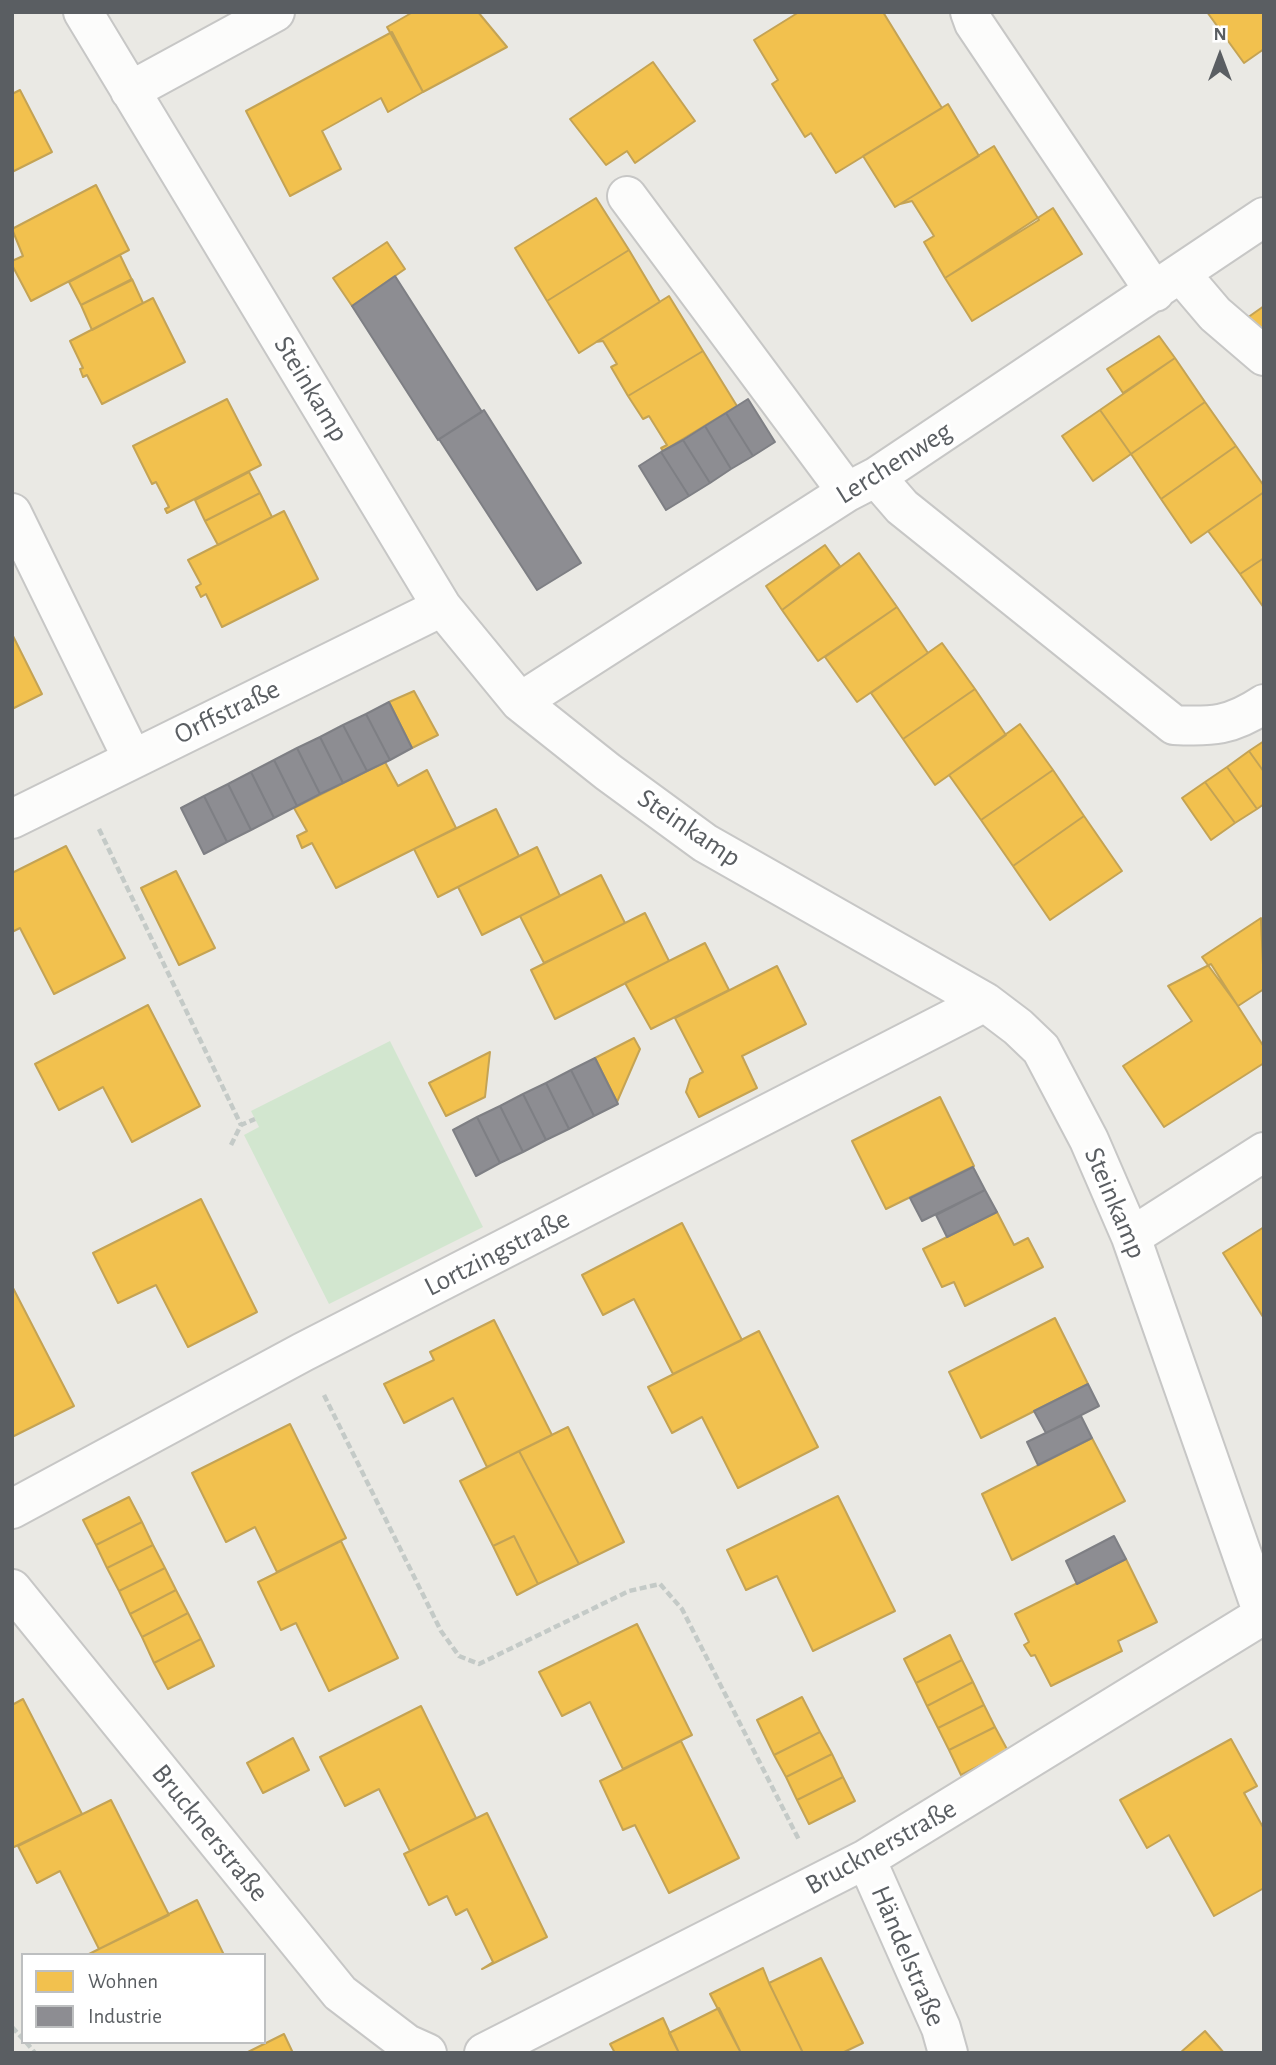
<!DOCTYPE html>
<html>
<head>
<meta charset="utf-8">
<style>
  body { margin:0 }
  #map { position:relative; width:1276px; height:2065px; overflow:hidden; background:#eae9e4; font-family:"Alegreya Sans",sans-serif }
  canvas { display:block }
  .frame { position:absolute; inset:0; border:14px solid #5a5e62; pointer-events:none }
  .legend { position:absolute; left:21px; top:1953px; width:245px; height:91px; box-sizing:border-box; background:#fff; border:2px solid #bdbfc0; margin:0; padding:9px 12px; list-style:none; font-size:21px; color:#5a5e62 }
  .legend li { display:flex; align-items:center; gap:14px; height:35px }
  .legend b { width:35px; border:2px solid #bdbfc0 }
  .north { position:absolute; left:1185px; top:21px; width:70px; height:70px; -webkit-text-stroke:5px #fff; paint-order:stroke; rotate:0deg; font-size:19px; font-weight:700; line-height:28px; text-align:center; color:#5a5e62 }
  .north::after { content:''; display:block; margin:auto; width:24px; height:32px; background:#5a5e62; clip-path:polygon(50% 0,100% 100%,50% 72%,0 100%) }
</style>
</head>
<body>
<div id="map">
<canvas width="1276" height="2065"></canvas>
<div class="frame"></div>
<ul class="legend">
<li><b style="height:19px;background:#f2c14e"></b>Wohnen</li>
<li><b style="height:19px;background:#8d8d92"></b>Industrie</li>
</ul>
<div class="north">N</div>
</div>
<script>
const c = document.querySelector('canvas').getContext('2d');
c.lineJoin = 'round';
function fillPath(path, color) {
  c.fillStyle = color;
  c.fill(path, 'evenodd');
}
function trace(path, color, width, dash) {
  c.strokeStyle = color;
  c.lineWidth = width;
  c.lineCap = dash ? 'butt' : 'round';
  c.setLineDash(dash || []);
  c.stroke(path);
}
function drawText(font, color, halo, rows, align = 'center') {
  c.font = font + ' "Alegreya Sans",sans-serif';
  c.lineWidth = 7;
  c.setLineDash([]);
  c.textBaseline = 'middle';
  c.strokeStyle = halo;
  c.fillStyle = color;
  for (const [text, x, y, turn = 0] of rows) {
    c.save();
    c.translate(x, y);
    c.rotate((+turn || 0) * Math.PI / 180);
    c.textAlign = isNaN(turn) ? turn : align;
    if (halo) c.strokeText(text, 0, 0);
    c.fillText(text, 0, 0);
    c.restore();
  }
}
fillPath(new Path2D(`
  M390,1041l93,186 -154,77 -85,-169 15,-8 -8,-16z`), '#d2e6cf');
const homes = new Path2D(`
  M413,12h65l29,35 -84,45 -36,-65z
  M799,12h84l59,96 -106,65 -25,-40 -6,4 -33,-53 6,-4 -24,-40z
  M1207,12h57v37l-20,14z
  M392,32l31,60 -35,20 -7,-14 -59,33 19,38 -51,27 -44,-85z
  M653,62l42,59 -60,42 -8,-12 -21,14 -36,-46z
  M20,90l32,62 -40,20v-78z
  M948,104l31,52 -84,51 -32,-51z
  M994,146l45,74 -94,58 -21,-36 10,-6 -22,-35 -12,3z
  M96,185l33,65 -98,51 -19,-36v-4l11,-5 -11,-27z
  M596,198l33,52 -82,51 -32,-53z
  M1053,208l29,46 -110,67 -27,-43z
  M387,242l18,27 -53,37 -19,-28z
  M629,250l31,52 -81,51 -32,-52z
  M120,255l12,25 -51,25 -12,-23z
  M132,279l11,24 -51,27 -11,-25z
  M669,296l34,55 -75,45 -17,-29 6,-3 -14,-23 -7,1z
  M153,298l32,64 -83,42 -15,-29 -4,2 -3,-8 3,-1 -13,-27z
  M1264,306v30l-17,-18z
  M1159,336l16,22 -52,35 -16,-24z
  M703,351l34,55 -74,45 -2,-3 6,-3 -18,-29 -6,3 -15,-23z
  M1175,358l30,44 -74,52 -31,-44z
  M227,399l34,66 -94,48 -2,-4 4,-2 -13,-25 -4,2 -19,-38z
  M1205,402l31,44 -75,53 -30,-45z
  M1100,410l31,44 -38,27 -31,-45z
  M1236,446l28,40v6l-73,51 -30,-44z
  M249,472l11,21 -55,28 -10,-21z
  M1264,492v66l-24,16 -32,-43z
  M260,493l12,24 -54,28 -13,-24z
  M284,511l34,68 -96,48 -16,-33 -5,3 -5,-10 5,-3 -13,-24z
  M825,545l15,21 -58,44 -16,-24z
  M859,553l38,54 -79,54 -36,-51z
  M1264,558v50l-24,-34z
  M897,607l31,46 -71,49 -32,-45z
  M12,634l30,60 -30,15z
  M942,643l33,46 -72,50 -32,-46z
  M975,689l31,46 -71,50 -32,-46z
  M414,691l24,44 -26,13 -23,-46z
  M1020,724l33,46 -72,50 -32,-45z
  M1264,741v31l-15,-21z
  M1249,751l15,21v32l-7,5 -30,-42z
  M385,762l13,24 29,-16 29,58 -120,60 -24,-45 -10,5 -5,-12 10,-5 -13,-23z
  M1227,767l30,42 -22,14 -30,-41z
  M1053,770l31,46 -71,50 -32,-46z
  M1205,782l30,41 -24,17 -29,-42z
  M496,809l23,47 -81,41 -24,-48z
  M1084,816l38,55 -72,49 -37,-54z
  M66,846l59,112 -71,36 -34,-66 -8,4v-59z
  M537,847l23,49 -78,39 -24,-48z
  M176,871l39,77 -36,17 -38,-77z
  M601,875l24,48 -81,40 -24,-47z
  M645,913l24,48 -114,58 -24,-49z
  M1261,918l3,71 -26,17 -36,-49z
  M705,943l24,47 -78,39 -26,-46z
  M1211,964l53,83v16l-100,64 -41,-61 69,-45 -24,-35z
  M777,966l29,58 -64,32 15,32 -58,29 -13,-25 4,-13 13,-7 -28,-54z
  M148,1005l52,101 -68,36 -29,-55 -44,23 -24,-46z
  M634,1038l6,11 -23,53 -22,-44z
  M490,1052l-5,45 -39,19 -17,-33z
  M940,1097l34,69 -88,43 -34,-68z
  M201,1199l56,113 -69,35 -32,-62 -38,18 -25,-50z
  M997,1212l17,33 14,-7 15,29 -78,39 -11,-24 -12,5 -19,-38z
  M682,1223l60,117 -69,34 -39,-75 -31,16 -21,-40z
  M1264,1227v90h-1l-40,-64z
  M12,1286l62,120 -62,31z
  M1055,1318l33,66 -107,54 -32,-66z
  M494,1320l58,115 -65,32 -34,-69 -49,25 -20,-39 50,-24 -4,-8z
  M759,1331l59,116 -80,41 -36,-71 -30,16 -24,-46z
  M290,1424l56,114 -69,34 -22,-45 -29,15 -34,-69z
  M568,1427l56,115 -45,22 -60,-113z
  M1092,1438l33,63 -113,59 -30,-66z
  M519,1451l60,113 -41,20 -24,-48 -21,10 -33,-65z
  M838,1496l57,115 -82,40 -36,-75 -31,14 -19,-40z
  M129,1497l13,25 -46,23 -13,-25z
  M142,1522l11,23 -46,23 -11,-23z
  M514,1536l24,48 -21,11 -24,-49z
  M341,1541l57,117 -69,33 -33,-68 -15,7 -23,-48z
  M153,1545l12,23 -46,23 -12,-23z
  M1126,1559l31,63 -39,19 4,10 -71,35 -16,-31 -4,1 -7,-11 5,-3 -14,-28z
  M165,1568l11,22 -46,24 -11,-23z
  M176,1590l12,23 -46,24 -12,-23z
  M188,1613l13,26 -47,24 -12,-26z
  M637,1624l55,111 -69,34 -33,-67 -28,14 -23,-44z
  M950,1635l12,25 -46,23 -12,-24z
  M201,1639l13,27 -46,23 -14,-26z
  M962,1660l11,22 -46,24 -11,-23z
  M973,1682l11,23 -46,23 -11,-22z
  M802,1697l18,35 -46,23 -17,-35z
  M23,1699l59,115 -70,34v-143z
  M984,1705l11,22 -46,23 -11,-22z
  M421,1706l55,112 -66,33 -31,-62 -34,17 -25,-49z
  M995,1727l13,24 -47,24 -12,-25z
  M820,1732l12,22 -46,23 -12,-22z
  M293,1738l16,32 -46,23 -16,-30z
  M1231,1739l26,47 -13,7 20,36v59l-50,28 -45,-81 -22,13 -27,-48z
  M681,1741l58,117 -70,35 -34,-68 -12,5 -23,-49z
  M832,1754l11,23 -46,23 -11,-23z
  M843,1777l12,24 -46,23 -12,-24z
  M111,1800l58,115 -70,34 -39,-78 -23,12 -19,-37z
  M487,1813l60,124 -65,32 11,-7 -26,-53 -11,6 -9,-19 -18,9 -25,-51z
  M197,1900l27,55h-137z
  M821,1958l42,85 -21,10h-39l-34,-70z
  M763,1968l6,15 34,70h-62l-31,-59z
  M719,2008l22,45h-62l-10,-20z
  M663,2018l16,35h-64l-5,-9z
  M1205,2031l19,22h-44z
  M284,2034l9,19h-47z`);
fillPath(homes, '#f2c14e');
trace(homes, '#c4a354', 2);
const industry = new Path2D(`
  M395,276l87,136 -44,28 -86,-134z
  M748,399l27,43 -22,14 -27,-43z
  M484,410l97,153 -44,27 -98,-151z
  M726,413l27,43 -22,13 -26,-43z
  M705,426l26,43 -21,14 -27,-43z
  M683,440l27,43 -21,13 -28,-44z
  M661,452l28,44 -23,14 -27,-44z
  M389,702l23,46 -22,12 -24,-46z
  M366,714l24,46 -23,11 -24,-46z
  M343,725l24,46 -24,12 -23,-46z
  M320,737l23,46 -23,11 -23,-46z
  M297,748l23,46 -23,12 -23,-46z
  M274,760l23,46 -23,12 -23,-46z
  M251,772l23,46 -23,12 -23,-46z
  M228,784l23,46 -24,12 -23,-46z
  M204,796l23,46 -23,12 -23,-46z
  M595,1058l23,46 -24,12 -23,-46z
  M571,1070l23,46 -25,13 -23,-46z
  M546,1083l23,46 -23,11 -23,-46z
  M523,1094l23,46 -23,12 -23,-46z
  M500,1106l23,46 -23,11 -23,-46z
  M477,1117l23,46 -24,13 -23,-46z
  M973,1167l12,23 -63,31 -12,-23z
  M985,1190l12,22 -50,25 -11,-22z
  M1088,1384l11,22 -53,27 -12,-22z
  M1081,1416l11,22 -54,27 -11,-23z
  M1114,1536l12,23 -49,25 -11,-23z`);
fillPath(industry, '#8d8d92');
trace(industry, '#7e7f84', 2);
const minor = new Path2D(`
  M83,12l359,595 78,95 88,70 97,71 280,159 33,25 23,22 48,91 42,97 133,380
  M970,12l4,11 181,269
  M130,91l145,-79
  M627,196l220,296
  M1181,274l34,40 49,42
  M876,477l26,30 272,218c38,2 57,1 90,-21
  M12,513l120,245
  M520,702l327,-210 29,-15 388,-260
  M12,819l430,-212
  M1131,1237l133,-85
  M12,1509l291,-157 682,-350
  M12,1589l328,404 67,51 20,9
  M866,1859l75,169 7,25
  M484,2053l382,-194 397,-244`);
trace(minor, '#c7c7c6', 42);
trace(new Path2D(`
  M99,829l142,296
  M231,1145l10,-20 14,-6
  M324,1395l117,236 18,25 20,8 150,-73 31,-7 22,25 117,231
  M12,2027l11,12
  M26,2042l9,11`), '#c4cac7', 4.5, [7, 3.5]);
trace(minor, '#fcfcfb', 38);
drawText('28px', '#5a5e62', '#fff', [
  ["Steinkamp",311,389,59],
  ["Lerchenweg",894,463,-32],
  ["Orffstraße",227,712,-26],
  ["Steinkamp",689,828,34],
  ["Steinkamp",1115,1203,67],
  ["Lortzingstraße",497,1253,-27],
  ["Brucknerstraße",210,1833,51],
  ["Brucknerstraße",881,1847,-29],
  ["Händelstraße",908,1956,67]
]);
</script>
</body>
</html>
